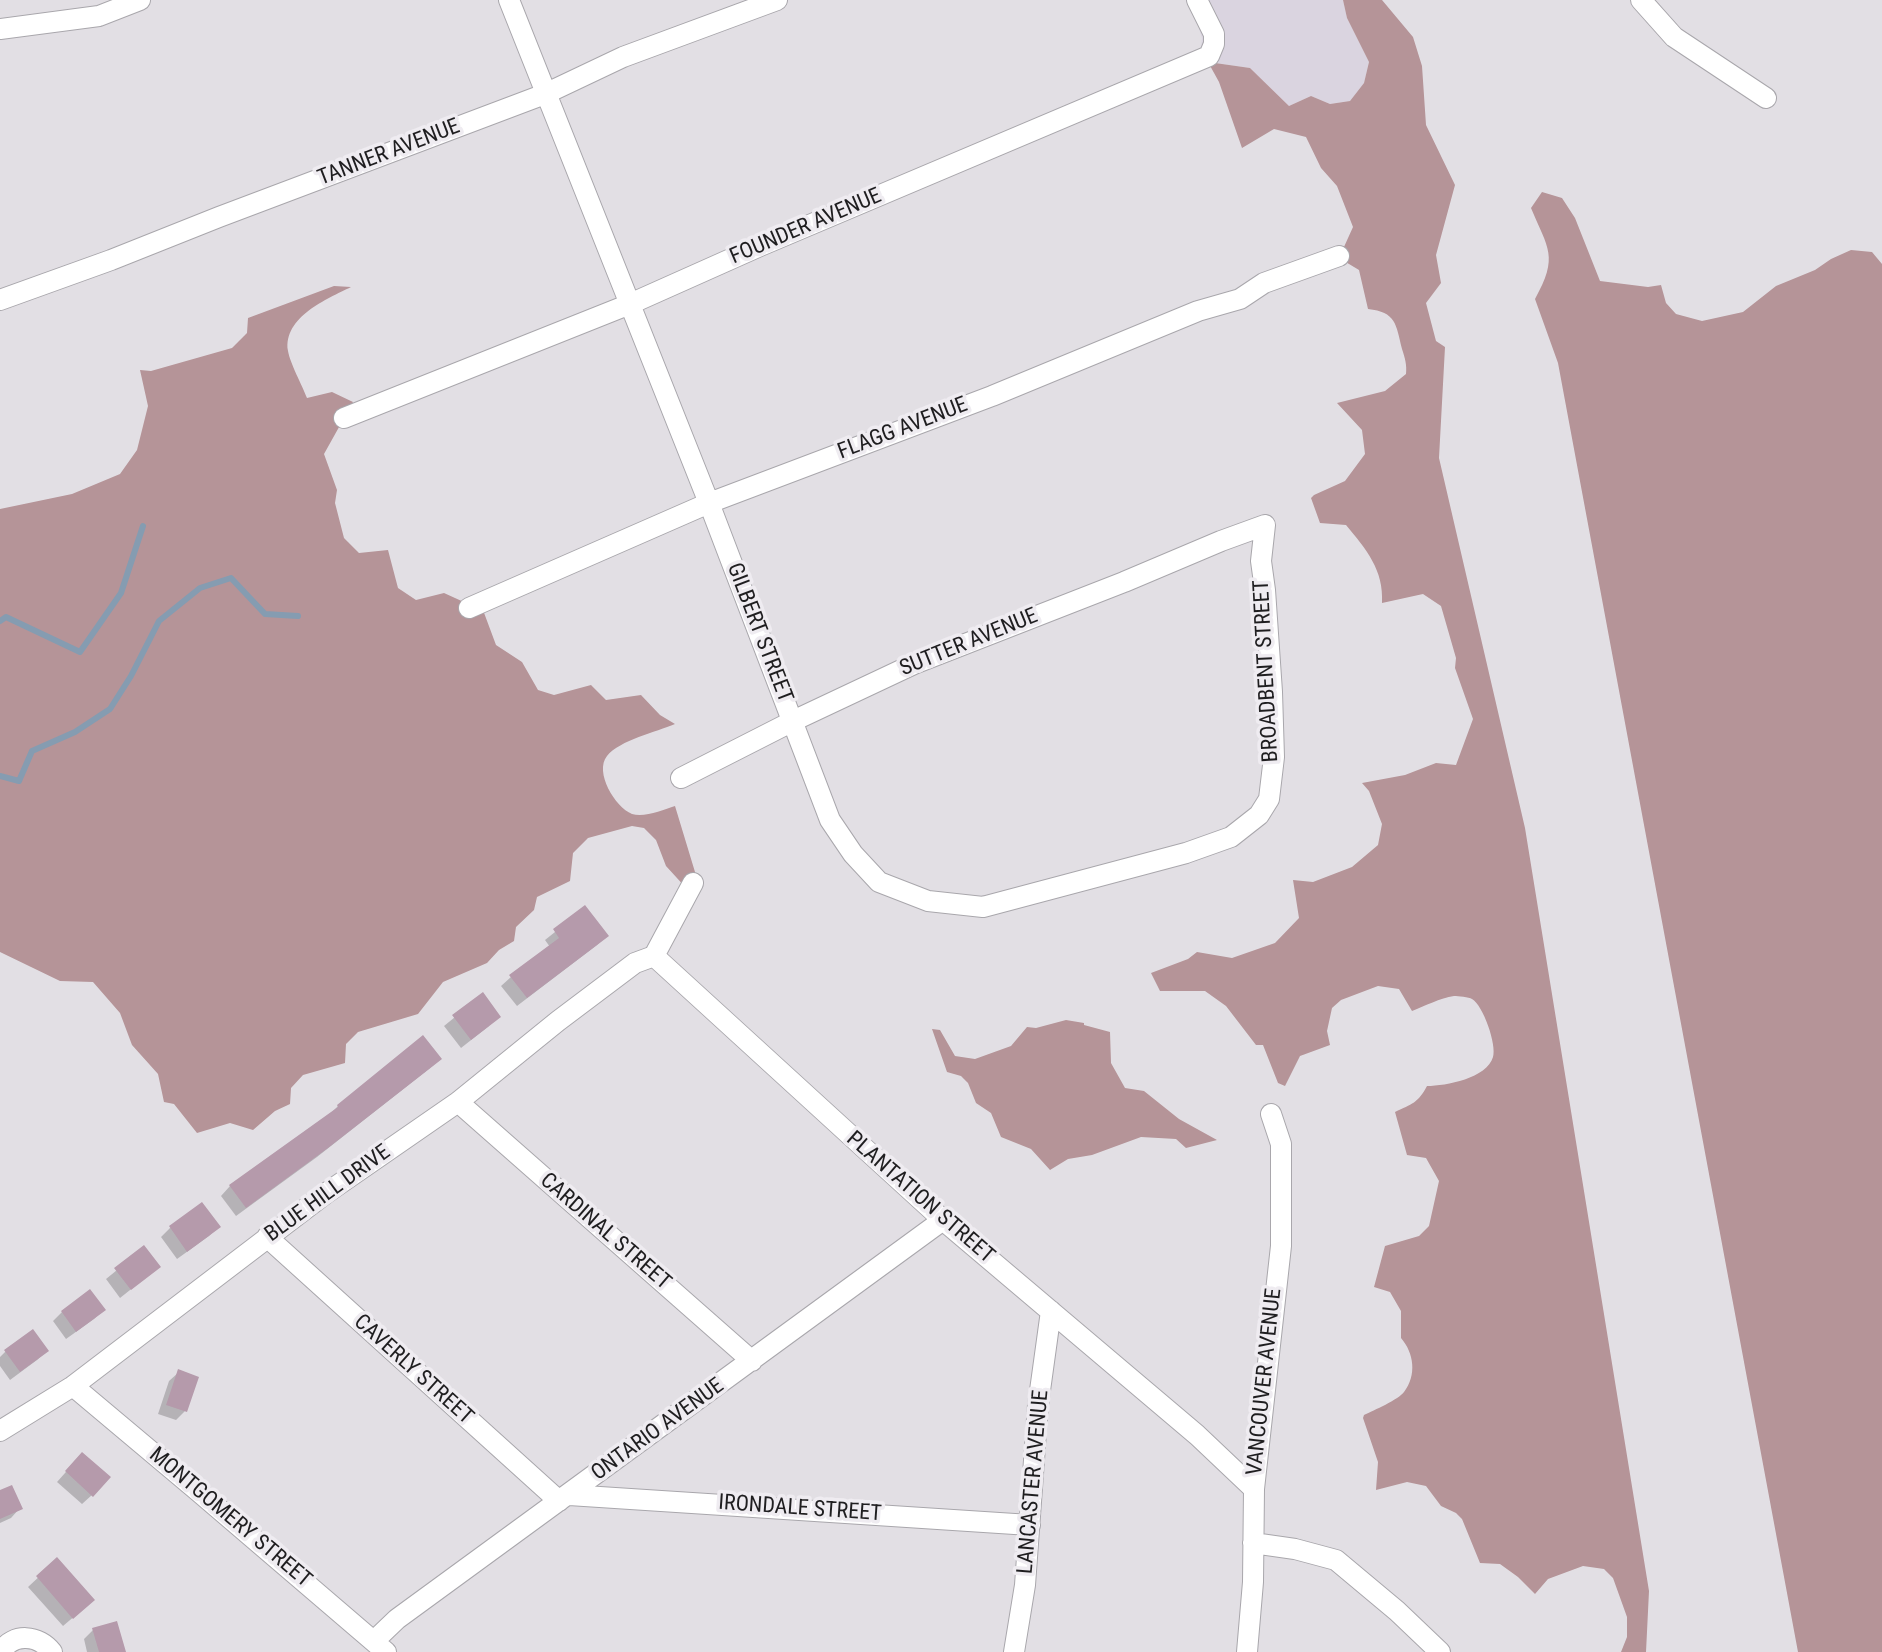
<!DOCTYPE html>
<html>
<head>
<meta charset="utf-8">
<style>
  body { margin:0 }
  canvas { display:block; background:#e2dfe4 }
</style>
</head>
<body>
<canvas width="1882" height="1652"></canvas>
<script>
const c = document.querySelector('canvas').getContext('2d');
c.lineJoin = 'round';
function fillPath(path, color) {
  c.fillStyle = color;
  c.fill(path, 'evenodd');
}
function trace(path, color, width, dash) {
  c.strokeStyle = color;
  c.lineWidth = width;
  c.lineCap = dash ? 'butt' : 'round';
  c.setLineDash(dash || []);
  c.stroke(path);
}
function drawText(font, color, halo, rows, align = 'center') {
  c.font = font + ' "Roboto Condensed",sans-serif';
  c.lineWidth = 7;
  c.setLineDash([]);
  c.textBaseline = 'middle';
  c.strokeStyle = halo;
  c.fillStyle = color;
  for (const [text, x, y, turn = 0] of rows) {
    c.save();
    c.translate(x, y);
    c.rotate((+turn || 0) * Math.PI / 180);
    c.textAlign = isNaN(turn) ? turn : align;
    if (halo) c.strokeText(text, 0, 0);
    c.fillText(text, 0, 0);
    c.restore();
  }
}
fillPath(new Path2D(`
  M1190,0h153l4,18 22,44 -5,21 -14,18 -20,3 -19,-8 -22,10 -39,-38 -42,-6 -8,-3 2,-21z`), '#dad4e0');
fillPath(new Path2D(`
  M1343,0h39l31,37 9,29 4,59 29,60 -19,70 5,28 -15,20 10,38 9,6 -6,111 86,370 124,763 -3,61h-25l6,-15v-20l-14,-39 -9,-9 -21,-3 -35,13 -13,15 -17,-17 -18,-13 -20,-1 -18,-44 -6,-6 -15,-7 -15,-20 -19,-4 -31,8 2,-28 -15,-44 1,-3c10,-5 34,-15 40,-23 13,-17 10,-39 -3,-54v-27l-11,-19 -16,-5 11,-41 34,-10 10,-10 10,-45 -13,-23 -19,-3 -12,-43c17,-8 23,-9 32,-26 19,0 60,-8 66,-29 4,-12 -10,-52 -21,-58 -3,-2 -14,-3 -18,-3 -14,2 -29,10 -42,15l-13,-22 -21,-3 -37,14 -9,8 -5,23 3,14 -30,11 -15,30 -7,-3 -15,-38h-7l-30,-39 -21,-15h-45l-9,-18 37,-14 9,-7 35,6 43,-15 24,-25 -6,-38 20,2 39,-15 26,-22 4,-21 -13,-33 -7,-8 43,-8 31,-12 20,2 17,-46 -18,-51 1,-10 -15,-52 -18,-12 -41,9c2,-33 -16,-54 -36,-78l-26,-2 -9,-25 3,-3 31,-14 20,-27 -3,-24 -25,-27 48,-12 21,-17c1,-9 -1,-16 -4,-25 -6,-25 -6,-37 -34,-40l-9,-39 -20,-12 14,-31 -16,-41 -16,-18 -15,-31 -32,-8 -32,19 -23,-66 -11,-20 42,6 39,38 22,-10 19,8 20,-3 14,-18 5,-21 -22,-44z
  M1542,192l20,6 13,20 25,63 48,6 13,-2 5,18 10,11 26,7 41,-9 33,-26 39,-16 16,-11 20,-9 21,2 10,12v1388h-84l-240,-1289 -23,-64c24,-43 13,-50 -4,-91z
  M334,286l17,1c-24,12 -68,30 -63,64 2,12 14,34 19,47l25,-6 21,10 -29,52 13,36 -2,13 9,35 15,15 29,-3 10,38 18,12 28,-7 22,10 14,-1 16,43 26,17 16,28 16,5 37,-10 15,15 35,-5 19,20 15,9c-19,8 -55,16 -68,32 -13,16 8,51 25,58 12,4 31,-4 43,-8l20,66 -2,11 -6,6 -21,-23 -10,-26 -12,-12 -12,-2 -44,12 -15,15 -3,28 -33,16 -3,13 -18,17 -2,14 -15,9 -12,13 -44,19 -25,32 -60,18 -12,12 -1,19 -42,12 -12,13 -1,16 -15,7 -22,19 -23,-7 -33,10 -23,-29 -10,-2 -6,-28 -26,-29 -12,-32 -27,-31 -33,-1 -60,-29v-443l72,-15 48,-20 17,-24 11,-44 -8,-36 11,1 81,-23 15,-15 1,-15z
  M1066,1020l18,3v2l26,7 1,31 14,25 19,3 35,28 38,21 -31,8 -10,-9 -35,-2 -49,18 -24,4 -18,11 -19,-21 -30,-12 -10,-24 -15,-10 -8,-20 -7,-7 -14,-4 -15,-43 8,1 15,26 20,3 36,-13 16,-19 9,1z`), '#b59498');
fillPath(new Path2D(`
  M585,908l21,28 -9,9 -80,61 -16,-20 10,-9 39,-30 -5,-7z
  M482,995l7,31 -28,22 -17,-22z
  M440,1059l-10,9 -113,89 -81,59 -15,-20 9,-10 99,-71 9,-9z
  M202,1205l16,22 -9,9 -32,23 -16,-22 9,-9z
  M144,1248l15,19 -39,31 -14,-19z
  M103,1310l-9,9 -28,20 -13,-18 9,-9z
  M6,1351h41l-10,9 -27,20 -10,-14v-9z
  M179,1372l6,39 -9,9 -18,-6 11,-33z
  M73,1464l19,31 -10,9 -25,-22z
  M0,1492l20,16 -9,10 -11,5z
  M57,1560l26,49 -20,17 -35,-39z
  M93,1630l31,22h-37l-3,-13z`), '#0003');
trace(new Path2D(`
  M0,621l6,-4 74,35 41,-59 22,-67
  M0,776l19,5 13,-30 43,-19 35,-23 21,-33 28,-55 41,-33 31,-10 34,36 33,2`), '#859cb1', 6);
fillPath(new Path2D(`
  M585,905l24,31 -82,62 -18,-23 50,-37 -6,-9z
  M483,992l18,25 -30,23 -19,-25z
  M423,1035l19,24 -114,89 -82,60 -17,-23 109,-78 -1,-2z
  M202,1202l19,25 -34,25 -18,-26z
  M144,1245l17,22 -30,23 -17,-22z
  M90,1289l16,21 -30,22 -15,-21z
  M33,1329l16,22 -29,21 -16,-22z
  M178,1369l21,8 -12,35 -21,-7z
  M82,1452l29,25 -18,20 -28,-26z
  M12,1485l11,24 -23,10v-29z
  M57,1557l38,43 -22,19 -37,-43z
  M117,1621l9,31h-27l-7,-24z`), '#b59aab');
const street = new Path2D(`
  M509,0l200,503 121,317 23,34 26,28 49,19 55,6 203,-54 45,-16 28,-22 10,-16 5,-42 -2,-65 -7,-102 -4,-29 4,-36 -44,16 -97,41 -210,82 -121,57 -112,57
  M1641,0l33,37 92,61
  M0,29l99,-13 41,-16
  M0,300l111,-40 108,-43 326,-123 78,-37 154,-57
  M344,418l286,-114 130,-58 449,-190 5,-12v-10l-17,-34
  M469,608l240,-105 283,-107 206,-85 42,-12 24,-16 75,-27
  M654,956l289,264 254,215 57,54
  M654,956l39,-73
  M458,1102l294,259
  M267,1237l292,264
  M73,1386l125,105 188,161
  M0,1431l73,-45 252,-192 133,-92 100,-81 77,-58 19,-7
  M569,1495l461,30
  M1253,1543l42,6 41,11 61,51 43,41
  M374,1641l23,-22 546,-399
  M1,1652c12,-20 38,-17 51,0
  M1014,1652l11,-67 13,-180 13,-94
  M1247,1652l6,-70 1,-93 27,-243v-102l-10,-30`);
trace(street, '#a9a7ac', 22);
trace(street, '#fff', 20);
drawText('22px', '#1f1e20', '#efecf1', [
  ["TANNER AVENUE",389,153,-21],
  ["FOUNDER AVENUE",806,227,-23],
  ["FLAGG AVENUE",903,429,-21],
  ["GILBERT STREET",759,633,69],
  ["SUTTER AVENUE",969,643,-22],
  ["BROADBENT STREET",1267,671,-93],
  ["BLUE HILL DRIVE",328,1194,-36],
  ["PLANTATION STREET",920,1198,41],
  ["CARDINAL STREET",605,1232,41],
  ["CAVERLY STREET",413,1370,42],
  ["VANCOUVER AVENUE",1265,1382,-84],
  ["ONTARIO AVENUE",658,1430,-36],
  ["LANCASTER AVENUE",1034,1482,-85],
  ["IRONDALE STREET",800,1509,4],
  ["MONTGOMERY STREET",230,1518,40]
]);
</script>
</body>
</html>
